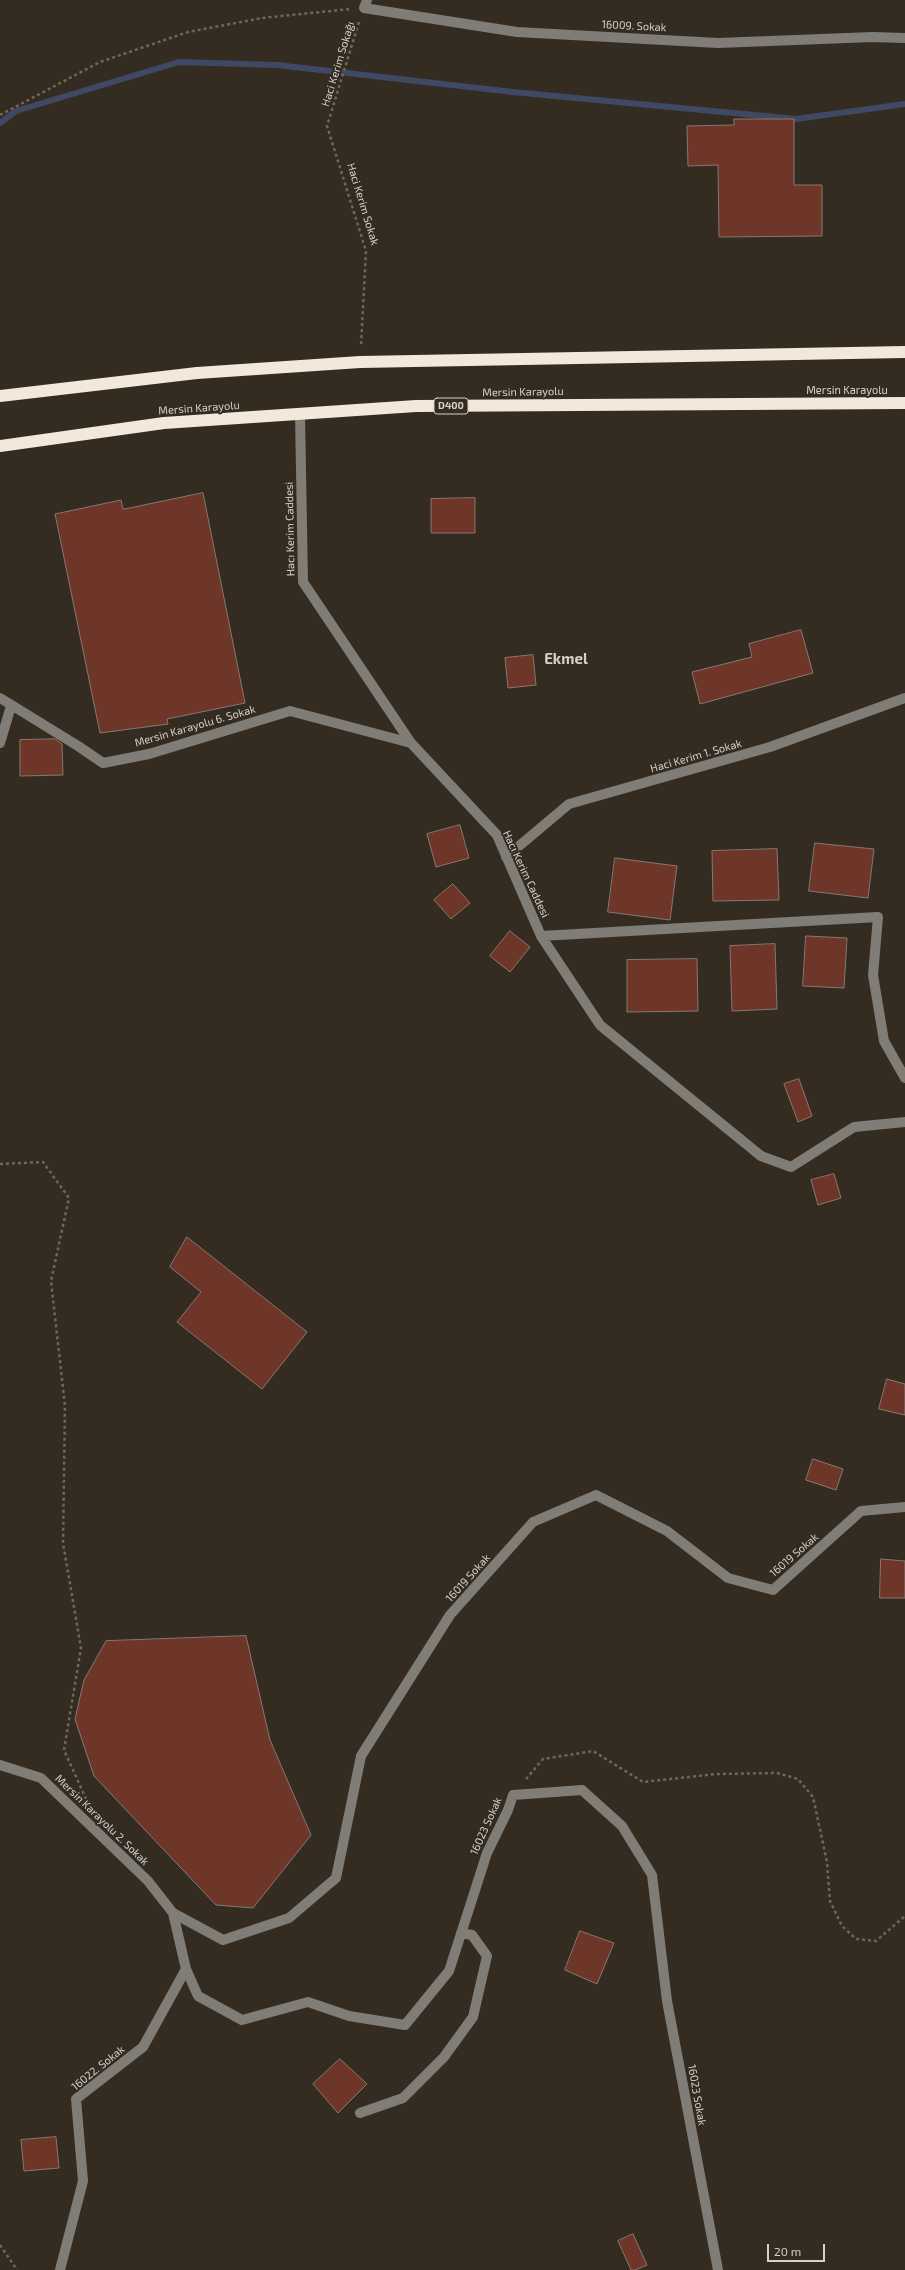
<!DOCTYPE html>
<html>
<head>
<meta charset="utf-8">
<style>
  body { margin:0 }
  #map { position:relative; width:905px; height:2270px; overflow:hidden; background:#342c21; font-family:"Exo 2",sans-serif }
  canvas { display:block }
  .scale { position:absolute; left:767px; top:2244px; width:58px; height:18px; box-sizing:border-box; border:2px solid #d5d1c9; border-top:0; padding-left:5px; font-size:12px; line-height:14px; white-space:nowrap; color:#d5d1c9; -webkit-text-stroke:3px #342c21; paint-order:stroke }
</style>
</head>
<body>
<div id="map">
<canvas width="905" height="2270"></canvas>
<div class="scale">20 m</div>
</div>
<script>
const c = document.querySelector('canvas').getContext('2d');
c.lineJoin = 'round';
function trace(path, color, width, dash) {
  c.strokeStyle = color;
  c.lineWidth = width;
  c.lineCap = dash ? 'butt' : 'round';
  c.setLineDash(dash || []);
  c.stroke(path);
}
function fillPath(path, color) {
  c.fillStyle = color;
  c.fill(path, 'evenodd');
}
function drawText(font, color, halo, rows, align = 'center') {
  c.font = font + ' "Exo 2",sans-serif';
  c.lineWidth = 4;
  c.setLineDash([]);
  c.textBaseline = 'middle';
  c.strokeStyle = halo;
  c.fillStyle = color;
  for (const [text, x, y, turn = 0] of rows) {
    c.save();
    c.translate(x, y);
    c.rotate((+turn || 0) * Math.PI / 180);
    c.textAlign = isNaN(turn) ? turn : align;
    if (halo) c.strokeText(text, 0, 0);
    c.fillText(text, 0, 0);
    c.restore();
  }
}
trace(new Path2D(`
  M0,123l16,-12 163,-49 98,3 236,27 283,27 109,-15`), '#404863', 6);
const building = new Path2D(`
  M734,119h60v66h28v51l-103,1 -1,-72 -30,1 -1,-40 47,-1z
  M203,493l42,210 -78,16 1,5 -68,9 -45,-219 66,-14 2,9z
  M475,498v35h-44v-34z
  M801,630l12,43 -113,31 -8,-32 60,-15 -3,-13z
  M533,655l3,30 -28,3 -3,-30z
  M55,739l7,5 1,31 -43,1v-36z
  M460,825l9,33 -33,9 -9,-33z
  M815,843l59,6 -6,49 -59,-7z
  M777,849l2,51 -66,1 -1,-50z
  M615,858l62,8 -7,54 -62,-8z
  M453,884l17,19 -19,16 -17,-19z
  M510,931l20,16 -20,25 -20,-16z
  M806,936l41,2 -3,50 -41,-2z
  M775,944l2,65 -45,2 -2,-65z
  M697,959l1,52 -71,1v-52z
  M799,1079l13,37 -14,6 -14,-38z
  M834,1174l7,24 -23,7 -7,-25z
  M187,1237l120,95 -45,57 -85,-67 24,-30 -31,-25z
  M887,1379l18,5v31l-26,-6z
  M813,1459l30,10 -7,21 -30,-10z
  M881,1559l24,2v37h-25z
  M246,1636l24,104 41,95 -58,73 -37,-3 -122,-129 -19,-57 9,-39 22,-39z
  M580,1931l34,12 -17,41 -32,-14z
  M340,2059l27,25 -29,29 -25,-29z
  M56,2137l3,31 -35,3 -3,-31z
  M633,2234l14,31 -12,5h-4l-13,-29z`);
fillPath(building, '#6e3628');
trace(building, '#887773', 1);
trace(new Path2D(`
  M359,22l-32,104 39,125 -5,95
  M0,115l100,-53 88,-30 74,-14 88,-9
  M0,1164l43,-2 26,36 -18,83 14,125 -2,137 18,105 -17,102 22,49
  M526,1779l17,-20 50,-8 50,31 73,-8 61,-1 21,6 15,18 14,65 3,39 12,25 14,13 20,2 29,-25
  M0,2245l17,25`), '#6e675d', 2.5, [3, 3]);
trace(new Path2D(`
  M367,0l-3,8 153,24 201,11 155,-6 32,1
  M300,414l3,168 108,161 86,92 44,101 59,89 161,131 30,11 63,-40 51,-5
  M0,698l78,48 25,17 46,-9 141,-43 121,32
  M0,743l11,-37
  M506,857l63,-53 201,-57 135,-49
  M541,936l337,-19 -5,58 11,66 21,37
  M0,1765l41,13 107,103 25,32 50,27 66,-22 47,-40 25,-122 89,-141 83,-93 63,-27 71,36 61,47 45,12 88,-79 44,-4
  M173,1913l13,56 12,27 44,24 66,-18 41,14 56,9 44,-54 38,-118 21,-43 5,-15 69,-5 40,36 30,49 15,126 51,269
  M360,2113l43,-15 41,-41 29,-40 14,-61 -15,-21 -11,-2
  M60,2270l23,-89 -7,-82 67,-52 43,-78`), '#807c76', 10);
trace(new Path2D(`
  M0,396l197,-23 163,-11 545,-10
  M0,446l164,-23 252,-17 489,-3`), '#f3e9db', 12);
for (const [x, y, w] of [
  [451,406,34]
]) {
  const box = new Path2D();
  box.roundRect(x - w / 2, y - 8, w, 16, 3);
  c.fillStyle = '#342c21';
  c.fill(box);
  trace(box, '#d5d1c9', 1);
}
drawText('bold 10px', '#d5d1c9', null, [
  ["D400",451,406]
]);
drawText('11px', '#d5d1c9', '#342c21', [
  ["16009. Sokak",634,26,3],
  ["Haci Kerim Sokağı",338,64,-73],
  ["Haci Kerim Sokak",363,204,73],
  ["Mersin Karayolu",847,390],
  ["Mersin Karayolu",523,392,-1],
  ["Mersin Karayolu",199,408,-4],
  ["Hacı Kerim Caddesi",290,529,-91],
  ["Mersin Karayolu 6. Sokak",195,726,-16],
  ["Haci Kerim 1. Sokak",696,756,-16],
  ["Hacı Kerim Caddesi",526,874,65],
  ["16019 Sokak",794,1555,-41],
  ["16019 Sokak",468,1578,-48],
  ["Mersin Karayolu 2. Sokak",102,1820,44],
  ["16023 Sokak",486,1826,-66],
  ["16022. Sokak",98,2068,-39],
  ["16023 Sokak",697,2095,80]
]);
drawText('bold 15px', '#d5d1c9', '#342c21', [
  ["Ekmel",566,659]
]);
</script>
</body>
</html>
